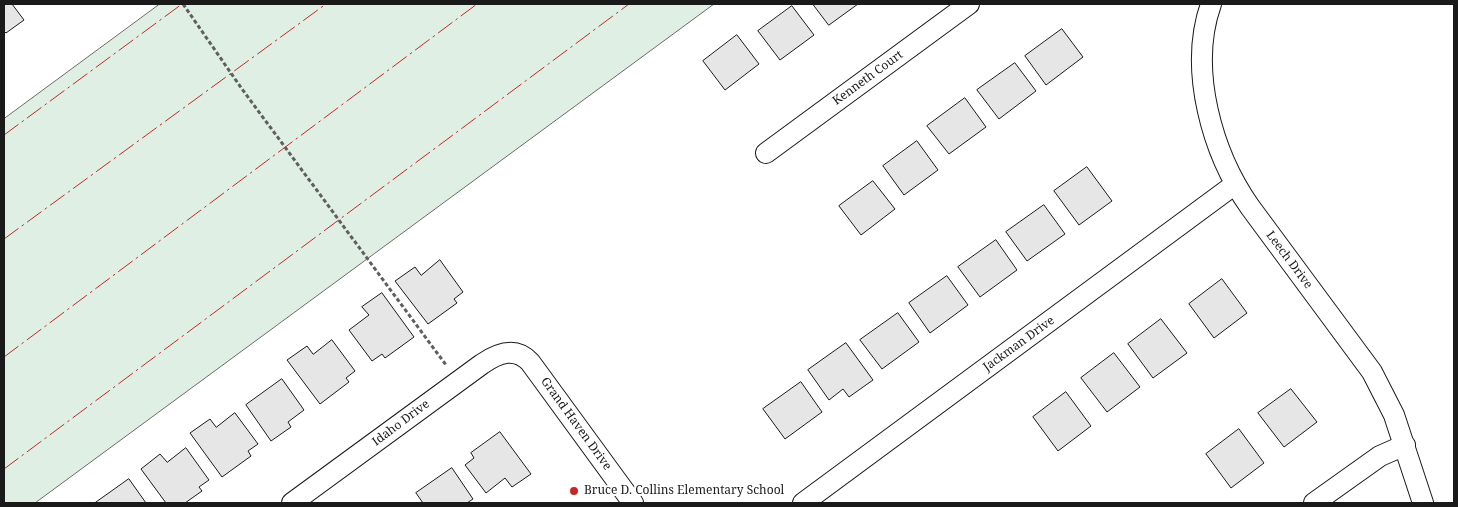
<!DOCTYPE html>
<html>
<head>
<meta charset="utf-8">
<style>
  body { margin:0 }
  #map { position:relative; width:1458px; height:507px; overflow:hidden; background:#fff; font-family:"Noto Serif",serif }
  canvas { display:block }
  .frame { position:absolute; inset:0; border:5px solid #1a1a1a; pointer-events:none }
</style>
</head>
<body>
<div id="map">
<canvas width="1458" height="507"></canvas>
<div class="frame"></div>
</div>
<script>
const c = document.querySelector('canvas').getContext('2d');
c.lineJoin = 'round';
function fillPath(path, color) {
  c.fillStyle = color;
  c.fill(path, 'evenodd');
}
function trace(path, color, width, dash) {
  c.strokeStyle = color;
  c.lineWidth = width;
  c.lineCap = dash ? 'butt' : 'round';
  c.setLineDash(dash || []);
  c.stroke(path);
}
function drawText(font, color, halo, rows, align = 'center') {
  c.font = font + ' "Noto Serif",serif';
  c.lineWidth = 4;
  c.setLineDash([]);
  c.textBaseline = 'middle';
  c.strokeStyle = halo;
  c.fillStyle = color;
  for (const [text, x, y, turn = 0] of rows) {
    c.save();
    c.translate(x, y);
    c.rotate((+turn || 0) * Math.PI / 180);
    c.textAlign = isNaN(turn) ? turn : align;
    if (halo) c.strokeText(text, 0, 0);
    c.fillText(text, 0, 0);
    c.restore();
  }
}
const green = new Path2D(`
  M160,4h554l-679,499h-31v-384z`);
fillPath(green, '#e0efe3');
trace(green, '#6a6a6a', 1);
const building = new Path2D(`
  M4,4h8l12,16 -18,13 -2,-2z
  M813,4h45l-29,21z
  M792,6l22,29 -34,25 -22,-29z
  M1062,29l21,28 -37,28 -21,-29z
  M737,35l22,29 -34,26 -22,-29z
  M1015,63l21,28 -37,28 -22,-29z
  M965,98l21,29 -37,27 -22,-28z
  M917,141l21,29 -34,25 -21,-29z
  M1087,167l25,34 -33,24 -25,-34z
  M873,181l22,28 -34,26 -22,-29z
  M1044,205l21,29 -38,27 -21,-29z
  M996,240l21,30 -37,27 -22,-30z
  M440,260l23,32 -9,7 3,4 -29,21 -33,-43 20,-14 6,8z
  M947,276l21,29 -38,28 -21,-30z
  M1222,279l25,34 -33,25 -25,-34z
  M382,293l32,44 -29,21 -3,-4 -10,7 -23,-31 20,-15 -7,-8z
  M898,313l21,29 -37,27 -22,-29z
  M1161,319l26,34 -34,25 -25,-34z
  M332,340l23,31 -9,7 3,4 -29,22 -33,-44 20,-14 6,8z
  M846,343l27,37 -24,17 -6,-8 -14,11 -21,-30z
  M1114,353l26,34 -33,25 -26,-34z
  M282,379l22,31 -16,12 3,5 -20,14 -25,-36z
  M801,382l21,30 -37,27 -22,-30z
  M1291,389l26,33 -33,25 -26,-34z
  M1066,392l25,34 -33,25 -25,-34z
  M235,413l23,31 -10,7 3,5 -29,21 -32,-44 20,-14 6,8z
  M1239,429l25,34 -33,25 -25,-34z
  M500,432l31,42 -19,13 -7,-9 -19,15 -21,-28 9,-7 -3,-5z
  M186,448l23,32 -10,7 3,4 -17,12h-19l-25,-34 19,-15 7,8z
  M452,468l21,31 -6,4h-44l-7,-10z
  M129,479l17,24h-51z`);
fillPath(building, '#e6e6e6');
trace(building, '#1a1a1a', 1);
const minor = new Path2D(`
  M1211,4c-23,65 1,149 39,203l122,165 22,43 29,88
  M766,153l203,-149
  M292,503l190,-139c16,-11 33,-18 48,-2l103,141
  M803,503l431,-318
  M1314,503l66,-47 25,-11`);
trace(minor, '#1a1a1a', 22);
trace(new Path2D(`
  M183,4l59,85 204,276`), '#5f5f5f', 3, [4, 2.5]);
trace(minor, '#fff', 20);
trace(new Path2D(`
  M4,135l178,-131
  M4,239l322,-235
  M4,357l473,-353
  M4,469l625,-465`), '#c62828', 1, [18, 4, 2.5, 4]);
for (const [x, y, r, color] of [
  [574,491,5,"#c62828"]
]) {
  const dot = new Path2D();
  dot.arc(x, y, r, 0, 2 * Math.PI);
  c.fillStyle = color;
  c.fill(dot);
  trace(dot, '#fff', 2);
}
drawText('12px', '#1a1a1a', '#fff', [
  ["Kenneth Court",868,78,-36],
  ["Leech Drive",1289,260,53],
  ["Jackman Drive",1019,344,-36],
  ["Idaho Drive",401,423,-37],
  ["Grand Haven Drive",576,424,54]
]);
drawText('12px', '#1a1a1a', '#fff', [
  ["Bruce D. Collins Elementary School",584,491]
], 'left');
</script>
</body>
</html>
